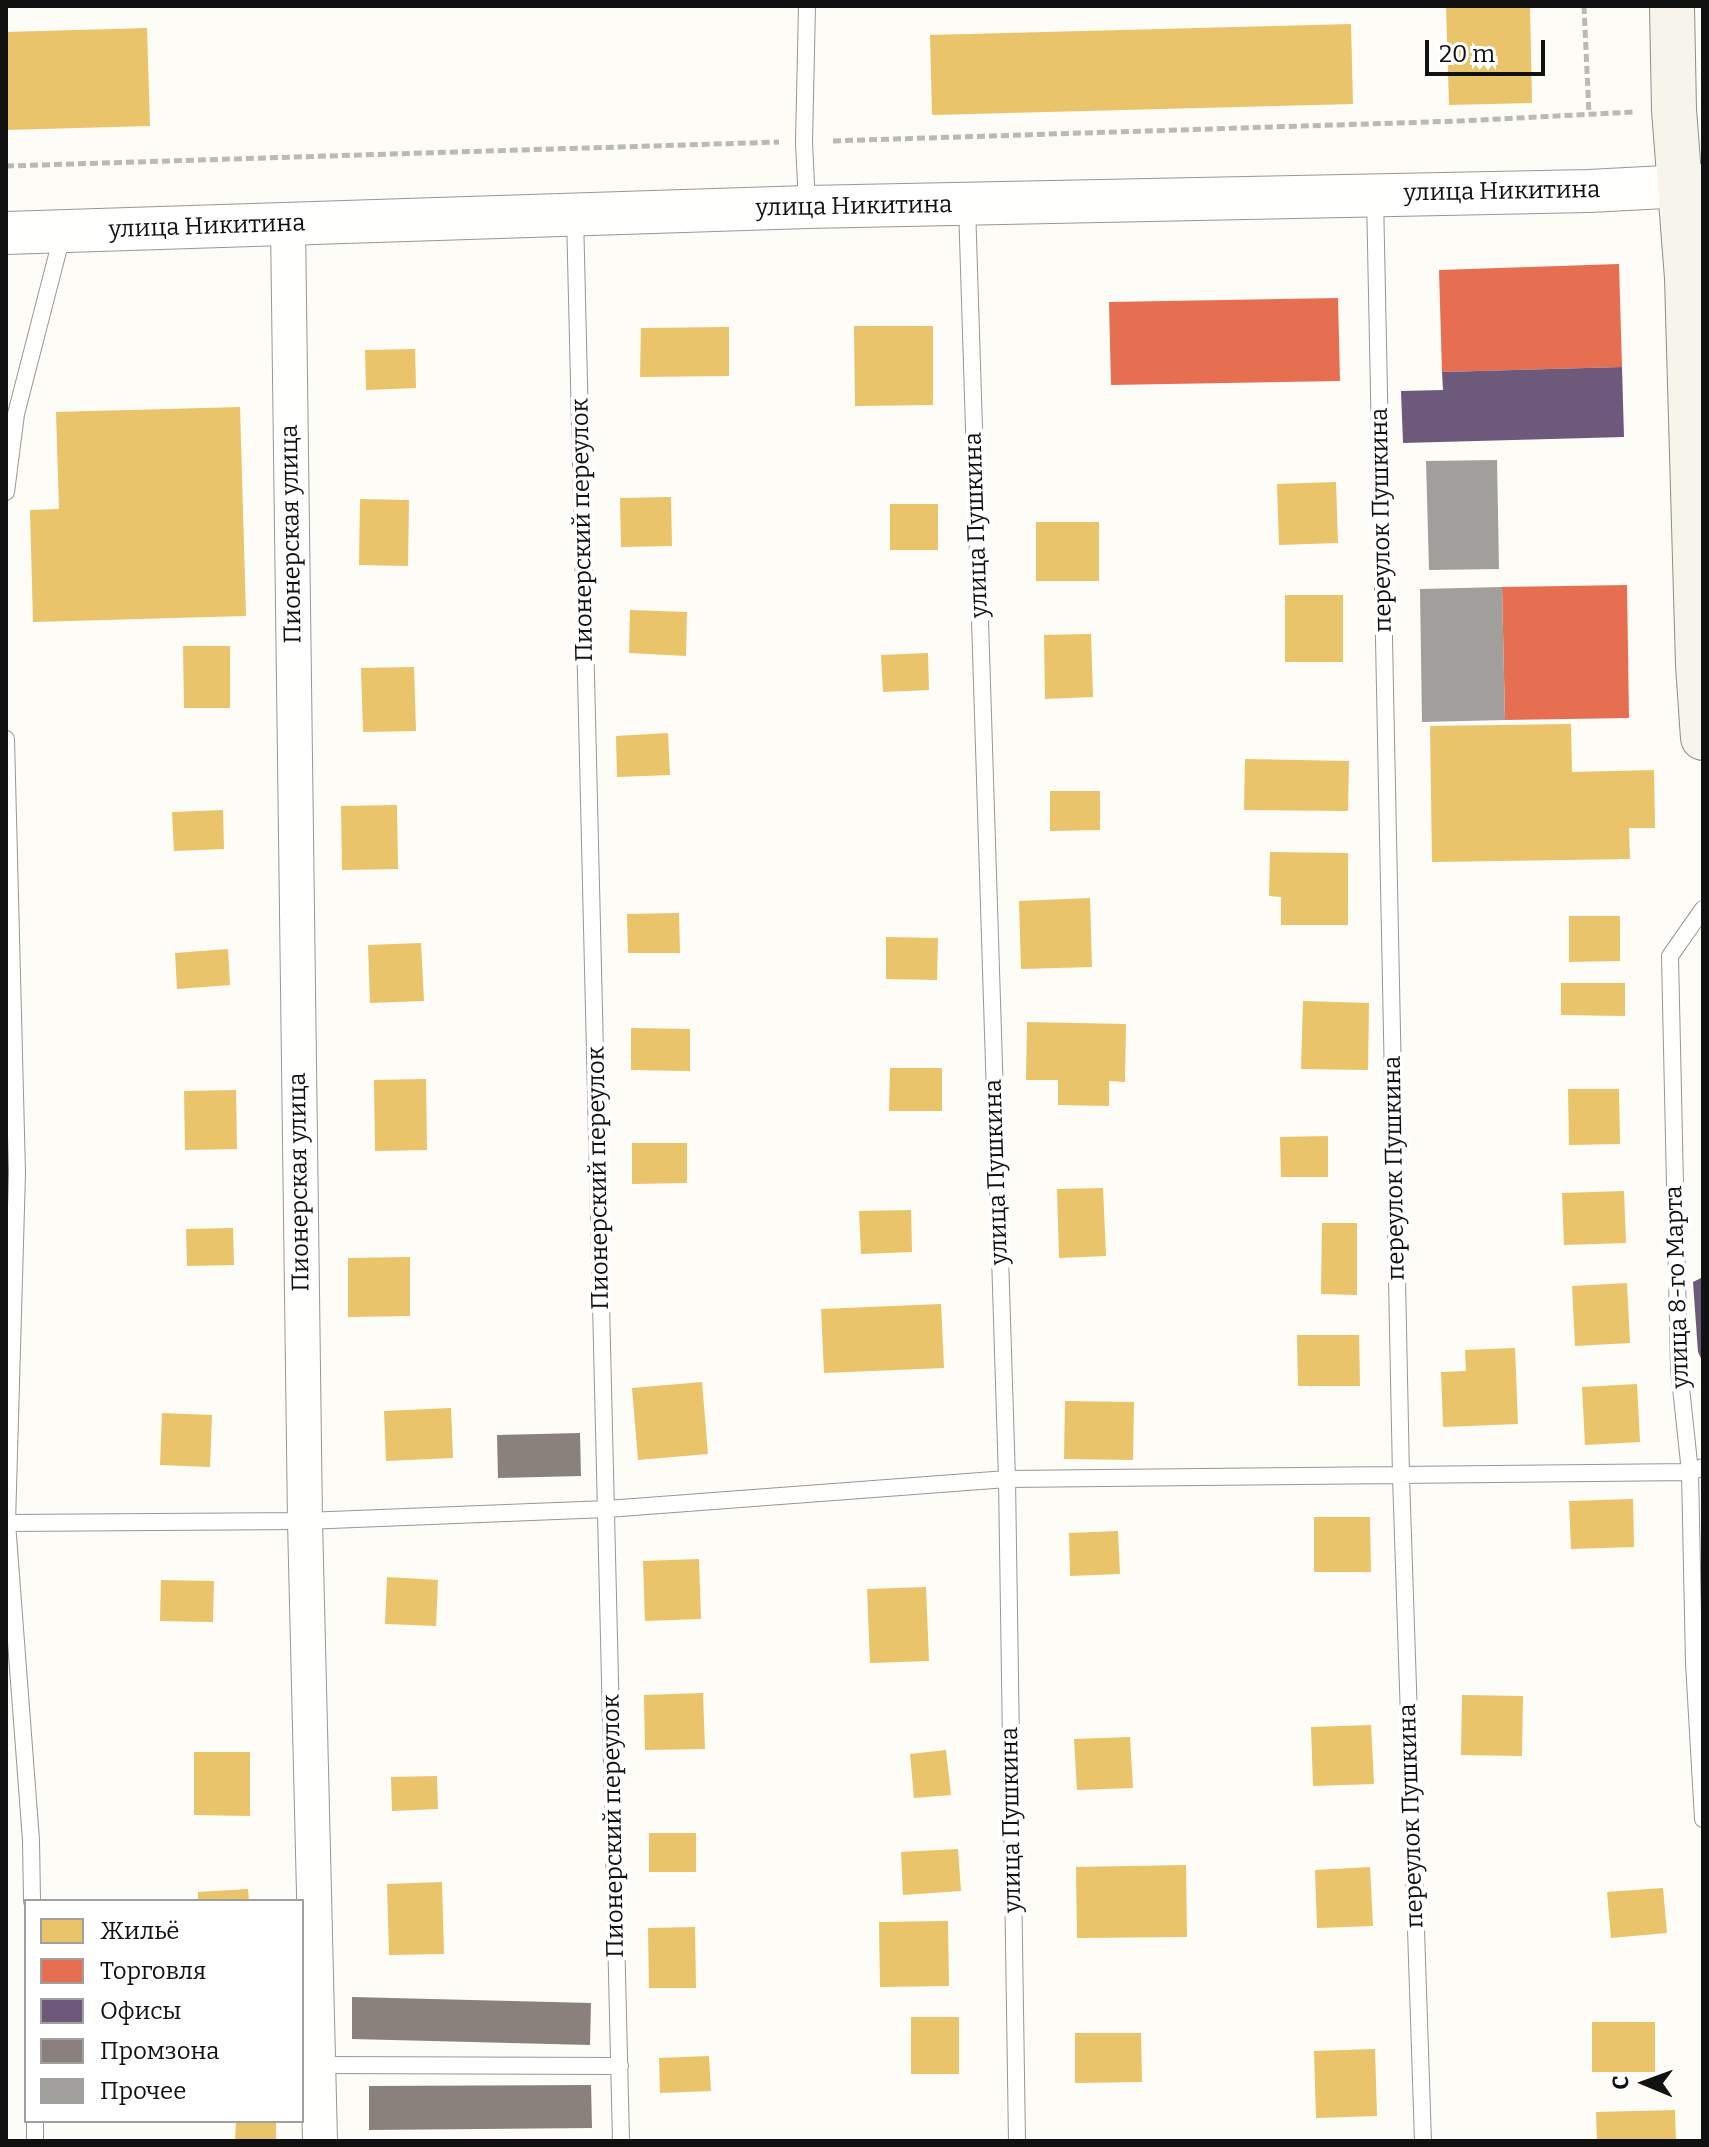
<!DOCTYPE html>
<html>
<head>
<meta charset="utf-8">
<style>
  body { margin:0 }
  #map { position:relative; width:1709px; height:2147px; overflow:hidden; background:#fdfcf7; font-family:Bitter,serif }
  canvas { display:block }
  .frame { position:absolute; inset:0; border:8px solid #111; pointer-events:none }
  .legend { position:absolute; left:24px; top:1899px; width:280px; height:224px; box-sizing:border-box; background:#fff; border:2px solid #a0a0a0; margin:0; padding:10px 14px; list-style:none; font-size:24px; color:#111 }
  .legend li { display:flex; align-items:center; gap:16px; height:40px }
  .legend b { width:40px; border:2px solid #a0a0a0 }
  .north { position:absolute; left:1605px; top:2043px; width:80px; height:80px; -webkit-text-stroke:6px #fff; paint-order:stroke; rotate:271deg; font-size:22px; font-weight:700; line-height:32px; text-align:center; color:#111 }
  .north::after { content:''; display:block; margin:auto; width:28px; height:36px; background:#111; clip-path:polygon(50% 0,100% 100%,50% 72%,0 100%) }
  .scale { position:absolute; left:1425px; top:40px; width:120px; height:36px; box-sizing:border-box; border:4px solid #111; border-top:0; padding-left:10px; font-size:24px; line-height:28px; white-space:nowrap; color:#111; -webkit-text-stroke:6px #fff; paint-order:stroke }
</style>
</head>
<body>
<div id="map">
<canvas width="1709" height="2147"></canvas>
<div class="frame"></div>
<ul class="legend">
<li><b style="height:22px;background:#e9c46a"></b>Жильё</li>
<li><b style="height:22px;background:#e76f51"></b>Торговля</li>
<li><b style="height:22px;background:#6d597a"></b>Офисы</li>
<li><b style="height:22px;background:#8a817c"></b>Промзона</li>
<li><b style="height:22px;background:#a19f9c"></b>Прочее</li>
</ul>
<div class="north">С</div>
<div class="scale">20 m</div>
</div>
<script>
const c = document.querySelector('canvas').getContext('2d');
c.lineJoin = 'round';
function fillPath(path, color) {
  c.fillStyle = color;
  c.fill(path, 'evenodd');
}
function trace(path, color, width, dash) {
  c.strokeStyle = color;
  c.lineWidth = width;
  c.lineCap = dash ? 'butt' : 'round';
  c.setLineDash(dash || []);
  c.stroke(path);
}
function drawText(font, color, halo, rows, align = 'center') {
  c.font = font + ' Bitter,serif';
  c.lineWidth = 8;
  c.setLineDash([]);
  c.textBaseline = 'middle';
  c.strokeStyle = halo;
  c.fillStyle = color;
  for (const [text, x, y, turn = 0] of rows) {
    c.save();
    c.translate(x, y);
    c.rotate((+turn || 0) * Math.PI / 180);
    c.textAlign = isNaN(turn) ? turn : align;
    if (halo) c.strokeText(text, 0, 0);
    c.fillText(text, 0, 0);
    c.restore();
  }
}
fillPath(new Path2D(`
  M1446,6h84l2,97 -83,2z
  M1351,24l2,80 -421,11 -2,-80z
  M147,28l3,98 -144,4v-98z
  M854,326h79v79l-78,1z
  M729,327v49l-89,1 1,-49z
  M415,349l1,39 -50,2 -1,-40z
  M240,407l6,209 -213,6 -3,-112 29,-1 -3,-97z
  M1336,482l2,61 -59,2 -2,-61z
  M671,497l1,49 -51,1 -1,-49z
  M360,499l49,1 -1,66 -49,-1z
  M890,504h48v46h-48z
  M1036,522h63v59h-63z
  M1285,595h58v67h-58z
  M630,610l57,2 -1,44 -57,-3z
  M1091,634l2,63 -48,2 -1,-64z
  M183,646h47v62h-46z
  M928,653l1,37 -46,2 -2,-37z
  M414,667l2,64 -53,1 -2,-64z
  M1571,724l1,48 82,-2 1,58h-26l1,31 -198,3 -2,-136z
  M668,733l2,42 -53,2 -1,-41z
  M1245,759l104,2 -1,50 -104,-1z
  M1050,791h50v39l-50,1z
  M397,805l1,64 -56,1 -1,-64z
  M223,810l1,39 -50,2 -2,-39z
  M1270,852l78,1v72h-67v-28l-12,-1z
  M1090,898l2,69 -71,2 -2,-68z
  M679,913l1,40h-52l-1,-39z
  M1569,916h51v45l-51,1z
  M886,937l52,1 -1,42 -51,-1z
  M421,943l3,58 -54,2 -2,-58z
  M228,949l2,36 -53,4 -2,-36z
  M1561,983h64v33l-64,-1z
  M1303,1001l66,2 -1,67 -67,-1z
  M1027,1022l99,2 -1,58 -16,-1v25l-51,-1v-25h-32z
  M631,1028l59,1v42l-59,-1z
  M890,1068h52v43h-53z
  M426,1079l1,71 -52,1 -1,-71z
  M1568,1089h51l1,55 -51,1z
  M236,1090l1,59 -52,1 -1,-59z
  M1328,1136v41h-47l-1,-40z
  M632,1143h55v40l-55,1z
  M1103,1188l3,68 -47,2 -2,-69z
  M1624,1191l2,52 -62,2 -2,-52z
  M911,1210l1,42 -51,2 -2,-43z
  M1322,1223h35v72l-36,-1z
  M233,1228l1,37 -47,1 -1,-37z
  M410,1257v59l-62,1v-59z
  M1627,1283l3,60 -55,3 -3,-60z
  M941,1304l3,64 -120,5 -3,-64z
  M1297,1335h62l1,51h-62z
  M1515,1348l3,76 -75,3 -2,-55 25,-1 -1,-21z
  M702,1382l6,72 -70,6 -6,-72z
  M1637,1384l3,58 -55,3 -3,-58z
  M1065,1401l69,1 -1,58 -69,-1z
  M451,1408l2,50 -67,3 -2,-50z
  M162,1413l50,2 -2,52 -50,-2z
  M1633,1499l1,48 -63,2 -2,-48z
  M1314,1517h56l1,55h-57z
  M1118,1531l2,43 -50,2 -1,-43z
  M699,1559l2,60 -56,2 -2,-60z
  M387,1577l51,3 -2,46 -51,-2z
  M161,1580l53,1 -1,41 -53,-1z
  M926,1587l3,74 -59,2 -3,-74z
  M703,1693l2,56 -60,1 -1,-55z
  M1462,1695l61,1 -1,60 -61,-1z
  M1371,1725l3,59 -61,2 -2,-59z
  M1130,1737l3,51 -56,2 -3,-51z
  M946,1750l5,45 -37,3 -4,-44z
  M194,1752h56v64l-56,-1z
  M437,1776l1,33 -46,2 -1,-34z
  M649,1833h47v39h-47z
  M958,1849l3,42 -58,4 -2,-43z
  M1186,1865l1,72 -110,1 -1,-71z
  M1370,1867l3,59 -56,2 -2,-58z
  M442,1882l2,72 -55,1 -2,-71z
  M1663,1888l4,45 -56,5 -4,-46z
  M248,1889l1,12h-51v-9z
  M948,1921l1,65 -69,1 -1,-65z
  M695,1927l1,61h-47l-1,-60z
  M911,2017h48v57h-48z
  M1592,2022h63v50h-63z
  M1075,2033h66l1,49 -67,1z
  M1375,2049l2,67 -61,2 -2,-67z
  M709,2056l2,35 -51,2 -1,-35z
  M1675,2110l1,31h-79l-1,-29z
  M236,2121h40v20h-41z`), '#e9c46a');
fillPath(new Path2D(`
  M1619,264l3,103 -180,5 -3,-102z
  M1338,298l2,83 -229,4 -2,-83z
  M1627,585l2,133 -124,2 -3,-133z`), '#e76f51');
fillPath(new Path2D(`
  M1622,367l2,70 -221,6 -2,-52 42,-1 -1,-18z
  M1703,1277v86l-5,-11 -5,-70z`), '#6d597a');
fillPath(new Path2D(`
  M580,1433l1,43 -83,2 -1,-43z
  M352,1997l239,6 -1,42 -238,-6z
  M591,2085l1,43 -223,2v-44z`), '#8a817c');
fillPath(new Path2D(`
  M1497,460l2,109 -70,1 -3,-109z
  M1502,587l3,133 -83,2 -2,-133z`), '#a19f9c');
const service = new Path2D(`
  M1375,196l26,1280 22,665
  M807,205l-3,-63 3,-136
  M967,206l40,1273 10,662
  M575,215l46,1926
  M6,492l10,-78 47,-182
  M6,739l11,434 -10,350 24,317 1,61
  M1703,909l-33,47 9,413 11,103 4,191 9,156
  M6,1523l299,-2 302,-12 400,-30 683,-7 13,-5
  M318,2065l302,1
  M35,2121v20`);
const minor = new Path2D(`
  M288,224l17,1297 15,620`);
const tertiary = new Path2D(`
  M6,233l801,-26 782,-16 114,-6`);
const secondary = new Path2D(`
  M1672,6l2,104 13,168 11,387 5,73`);
trace(service, '#979795', 18);
trace(minor, '#979795', 36);
trace(tertiary, '#979795', 44);
trace(secondary, '#8e8d8b', 46);
trace(new Path2D(`
  M1584,6l5,108
  M833,141l627,-20 174,-9
  M6,166l773,-24`), '#b9b9b8', 5, [8, 4]);
trace(service, '#fffffe', 16);
trace(minor, '#fffffe', 34);
trace(tertiary, '#fffffe', 42);
trace(secondary, '#f6f4eb', 44);
drawText('24px', '#111', '#fff', [
  ["улица Никитина",1502,192,-1],
  ["улица Никитина",854,207,-1],
  ["улица Никитина",207,227,-2],
  ["переулок Пушкина",1382,520,-91],
  ["улица Пушкина",977,525,-92],
  ["Пионерский переулок",583,530,-91],
  ["Пионерская улица",292,534,-91],
  ["переулок Пушкина",1395,1168,-91],
  ["улица Пушкина",997,1172,-92],
  ["Пионерский переулок",599,1178,-91],
  ["Пионерская улица",300,1182,-91],
  ["улица 8-го Марта",1678,1287,-92],
  ["переулок Пушкина",1412,1816,-92],
  ["улица Пушкина",1012,1820,-91],
  ["Пионерский переулок",614,1826,-91]
]);
</script>
</body>
</html>
